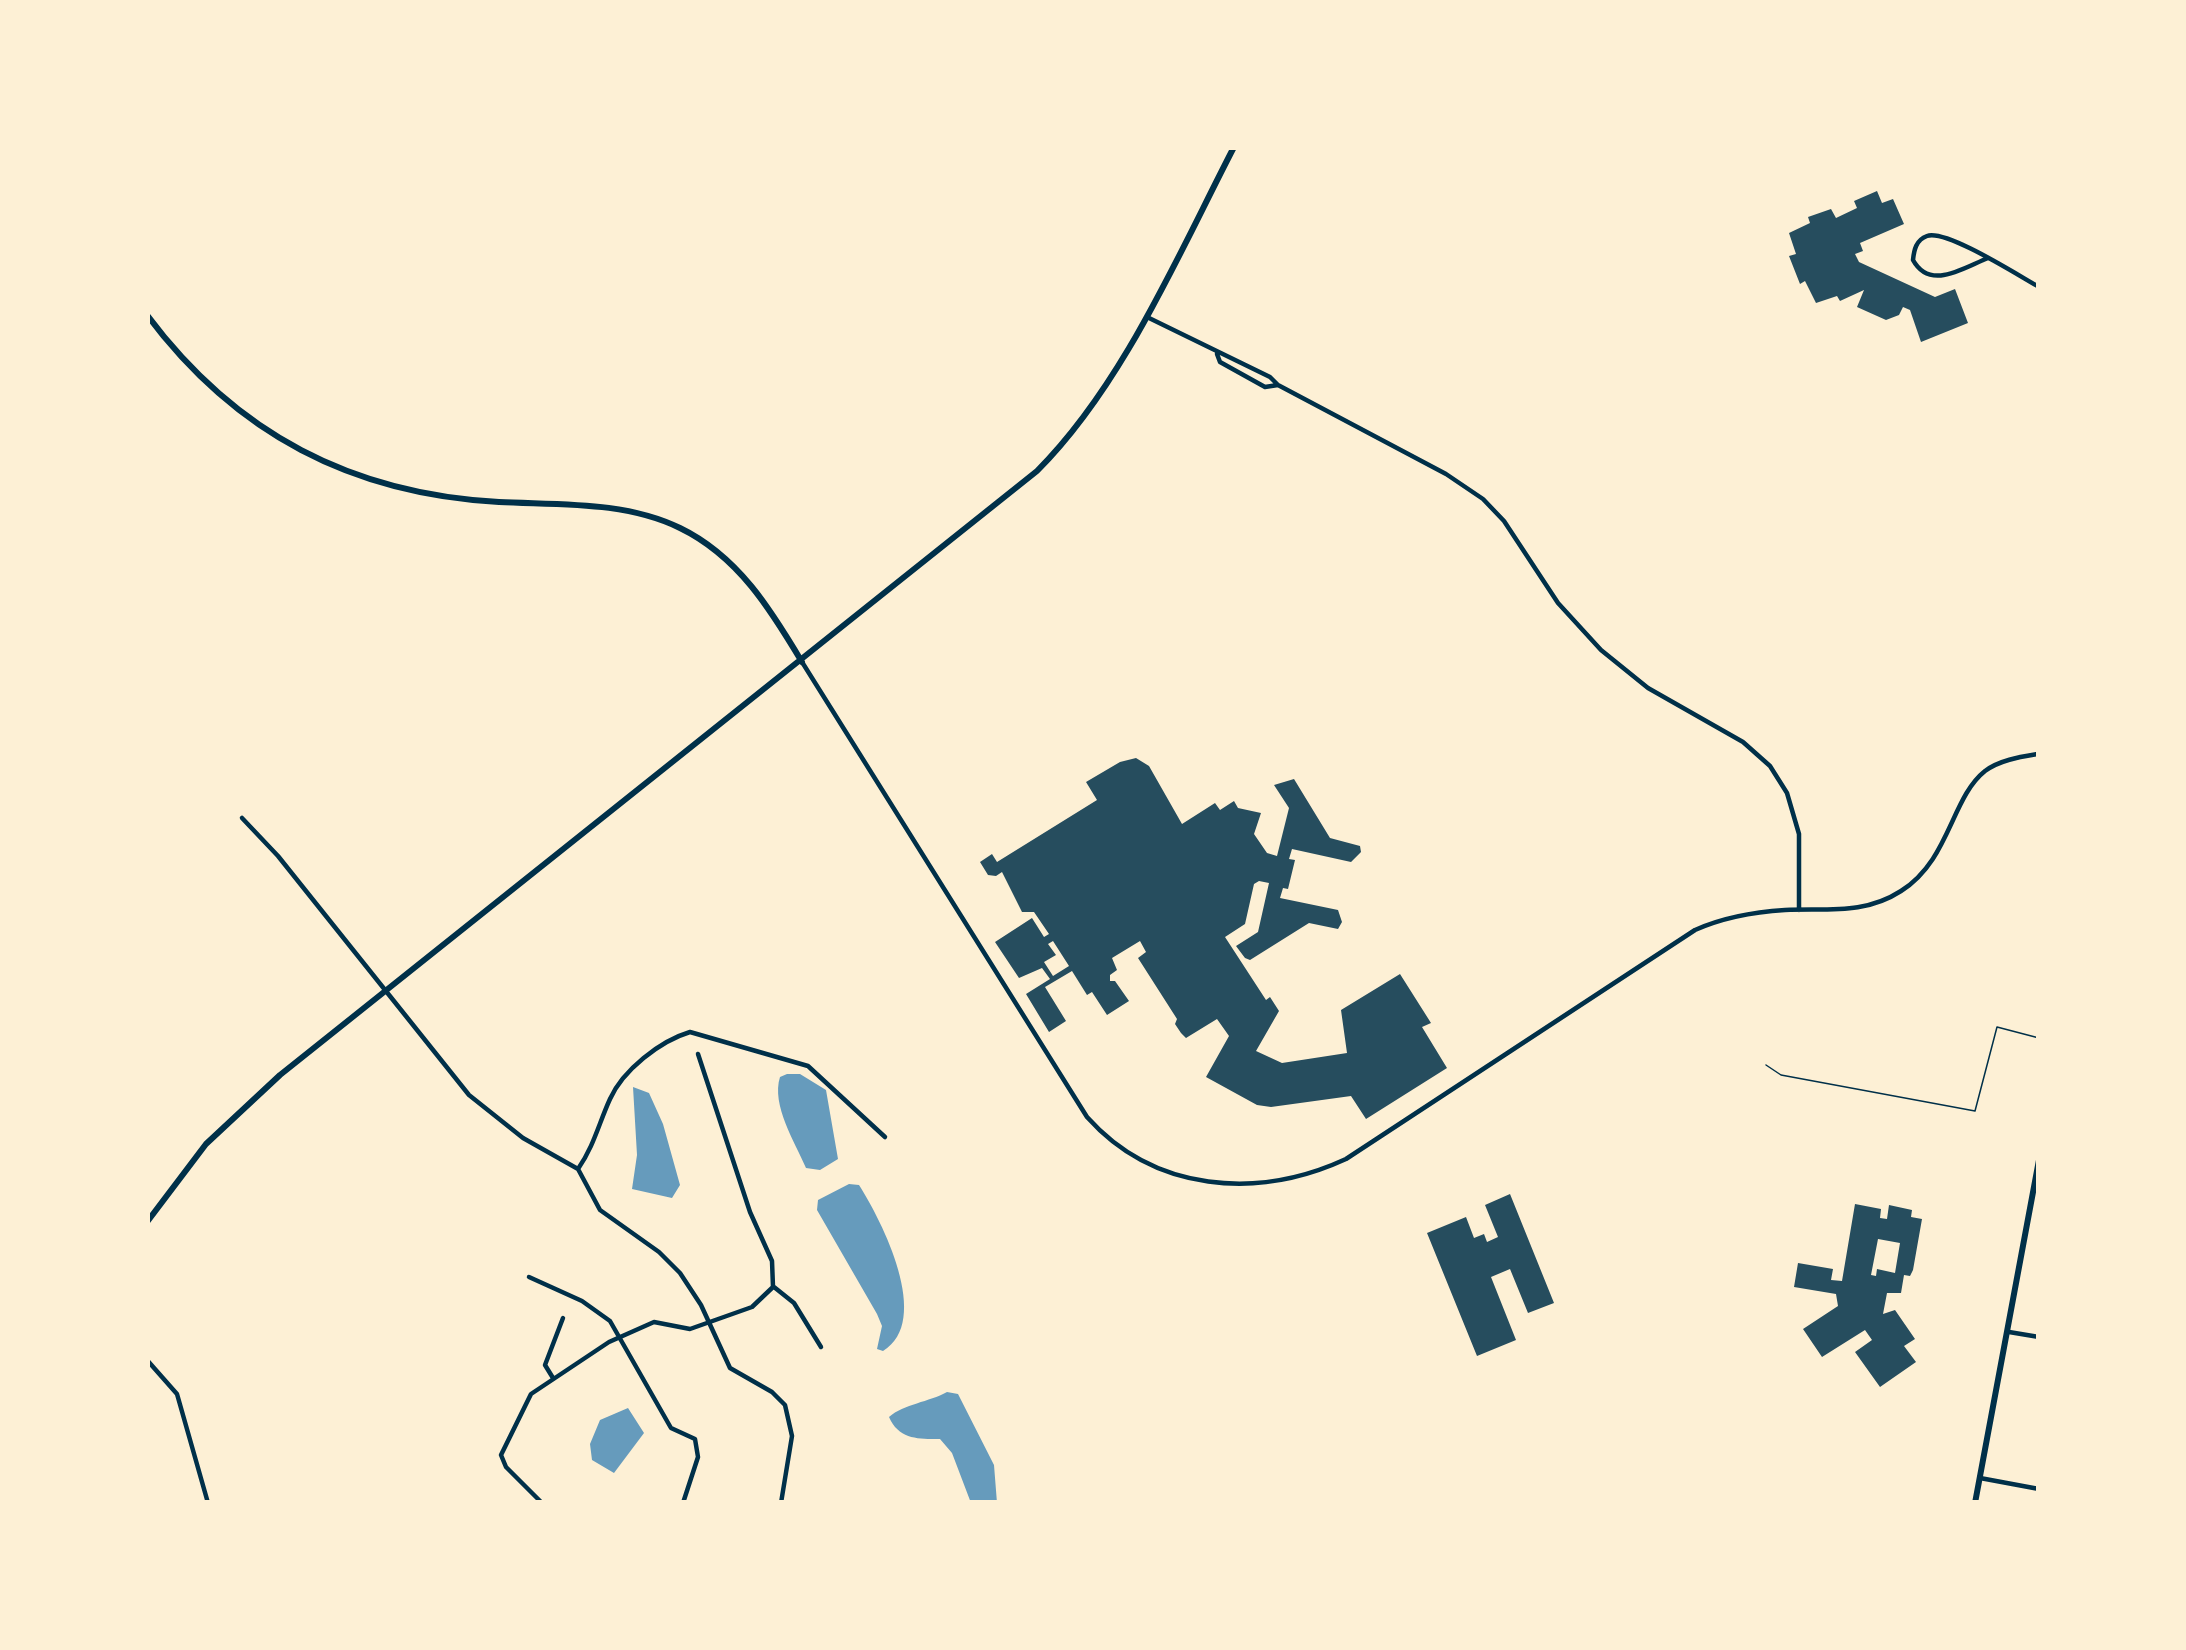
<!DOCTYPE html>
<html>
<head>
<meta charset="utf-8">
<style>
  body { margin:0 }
  #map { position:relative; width:2186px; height:1650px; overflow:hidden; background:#fdf0d5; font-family:"Space Grotesk",sans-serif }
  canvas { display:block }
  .frame { position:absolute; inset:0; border:150px solid #fdf0d5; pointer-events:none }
</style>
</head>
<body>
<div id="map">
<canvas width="2186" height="1650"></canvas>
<div class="frame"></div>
</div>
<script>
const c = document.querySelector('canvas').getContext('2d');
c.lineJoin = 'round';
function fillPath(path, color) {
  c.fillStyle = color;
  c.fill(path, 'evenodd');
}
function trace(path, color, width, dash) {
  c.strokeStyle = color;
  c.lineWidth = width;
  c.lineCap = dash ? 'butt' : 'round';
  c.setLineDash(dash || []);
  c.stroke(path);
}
fillPath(new Path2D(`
  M787,1074h13l26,16 12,69 -18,11 -14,-2c-11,-26 -35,-63 -26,-91z
  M633,1087l16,6 14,31 17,61 -8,13 -40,-9 5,-34z
  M849,1184l10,1c23,36 74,136 24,166l-6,-2 5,-23 -5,-12 -60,-104 1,-10z
  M947,1392l11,2 36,71 3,38h-26l-19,-50 -12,-14c-21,0 -41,1 -51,-22 15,-13 40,-15 58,-25z
  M628,1408l16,25 -30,40 -22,-13 -2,-16 10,-24z`), '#669bbc');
fillPath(new Path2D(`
  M1877,191l5,12 11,-4 11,25 -44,19 3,8 -8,3 4,8 76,35 20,-8 13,34 -47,19 -11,-32 -7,-3 -4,8 -13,5 -29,-13 7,-17 -24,11 -3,-5 -21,7 -11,-22 -5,3 -11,-28 7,-2 -7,-21 21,-10 -2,-6 23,-8 5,9 21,-10 -3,-7z
  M1136,758l13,8 33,58 33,-21 5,7 14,-9 4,7 23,5 -7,21 13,19 10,3 12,-48 -15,-23 20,-6 36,59 30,8 1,6 -10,10 -59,-13 -3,10 6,1 -7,29 -5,-1 -3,10 58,12 4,12 -4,7 -29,-6 -59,37 -5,-2 -9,-12 22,-14 11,-49 -10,-2 -5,3 -9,40 -20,13 41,63 4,-3 9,14 -23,40 26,12 65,-10 -6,-43 59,-36 31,49 -9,4 25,41 -81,51 -15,-23 -80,11 -14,-2 -51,-28 23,-41 -12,-17 -31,19 -5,-5 -6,-9 2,-5 -39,-61 8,-6 -6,-11 -28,17 5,12 -7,5v6h5l14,20 -22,14 -15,-23 -5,3 -15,-24 -27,16 21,34 -17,11 -23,-38 24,-15 -8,-11 -23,10 -24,-36 37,-24 12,19 5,-3 -15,-22h-12l-20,-40 -6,4 -8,-1 -8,-13 12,-8 5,8 100,-62 -11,-18 34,-20zM1053,941l16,25 -16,10 -9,-14 12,-7 -8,-11z
  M1510,1194l44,109 -26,10 -18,-44 -19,8 25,63 -39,16 -50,-123 39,-16 8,21 10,-4 3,8 11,-5 -13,-32z
  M1855,1204l26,5 -1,9 7,1 2,-14 23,5 -1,7 11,2 -9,51 -3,6 -6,-1 -3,18h-14l-4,21 12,-4 20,29 -11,7 12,16 -36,25 -25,-35 17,-12 -7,-10 -43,27 -19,-28 35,-23 -2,-12 -42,-7 4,-24 35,6 -2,11 11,1zM1878,1239l22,4 -5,30 -18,-4 -1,7 -5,-1z`), '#264d5e');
trace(new Path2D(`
  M1766,1065l15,10 194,36 22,-84 42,11`), '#003049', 1.5);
trace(new Path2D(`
  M1988,258c-25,10 -58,33 -75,2 1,-10 3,-20 14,-24 19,-7 92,40 112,51
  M1149,318l121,59 8,8 168,89 37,25 21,22 54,82 43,47 47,38 95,54 27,24 17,27 12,41v76
  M1217,354l3,8 45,25 13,-2
  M802,662l285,455c67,75 170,83 259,42l349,-229c29,-13 58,-18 90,-20 42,-2 79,5 116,-19 49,-31 50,-93 84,-120 15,-11 35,-14 53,-17
  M242,818l36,38 191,239 54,43 55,31 22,41 59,42 21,21 21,32 29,63 42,24 13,13 7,31 -11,67
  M578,1169c16,-23 21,-46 32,-70 13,-29 50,-58 80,-67l118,34 77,71
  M529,1277l53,24 28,20 61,107 24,11 3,18 -15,46
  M774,1287l20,16 27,44
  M2009,1332l30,5
  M147,1360l30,34 31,109
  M553,1378l-8,-13 18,-47
  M1980,1478l59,11
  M542,1503l-36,-36 -5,-12 30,-61 78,-52 45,-20 36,7 62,-22 21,-20 -1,-26 -22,-49 -52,-158`), '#003049', 4.5);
trace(new Path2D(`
  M147,315c89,119 205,179 352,187 61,3 126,-1 181,26 58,28 91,82 122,134
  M2039,696v74
  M147,1222l59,-78 74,-69 757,-604c86,-86 141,-216 197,-324
  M1975,1503l64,-343`), '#003049', 6);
</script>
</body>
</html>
